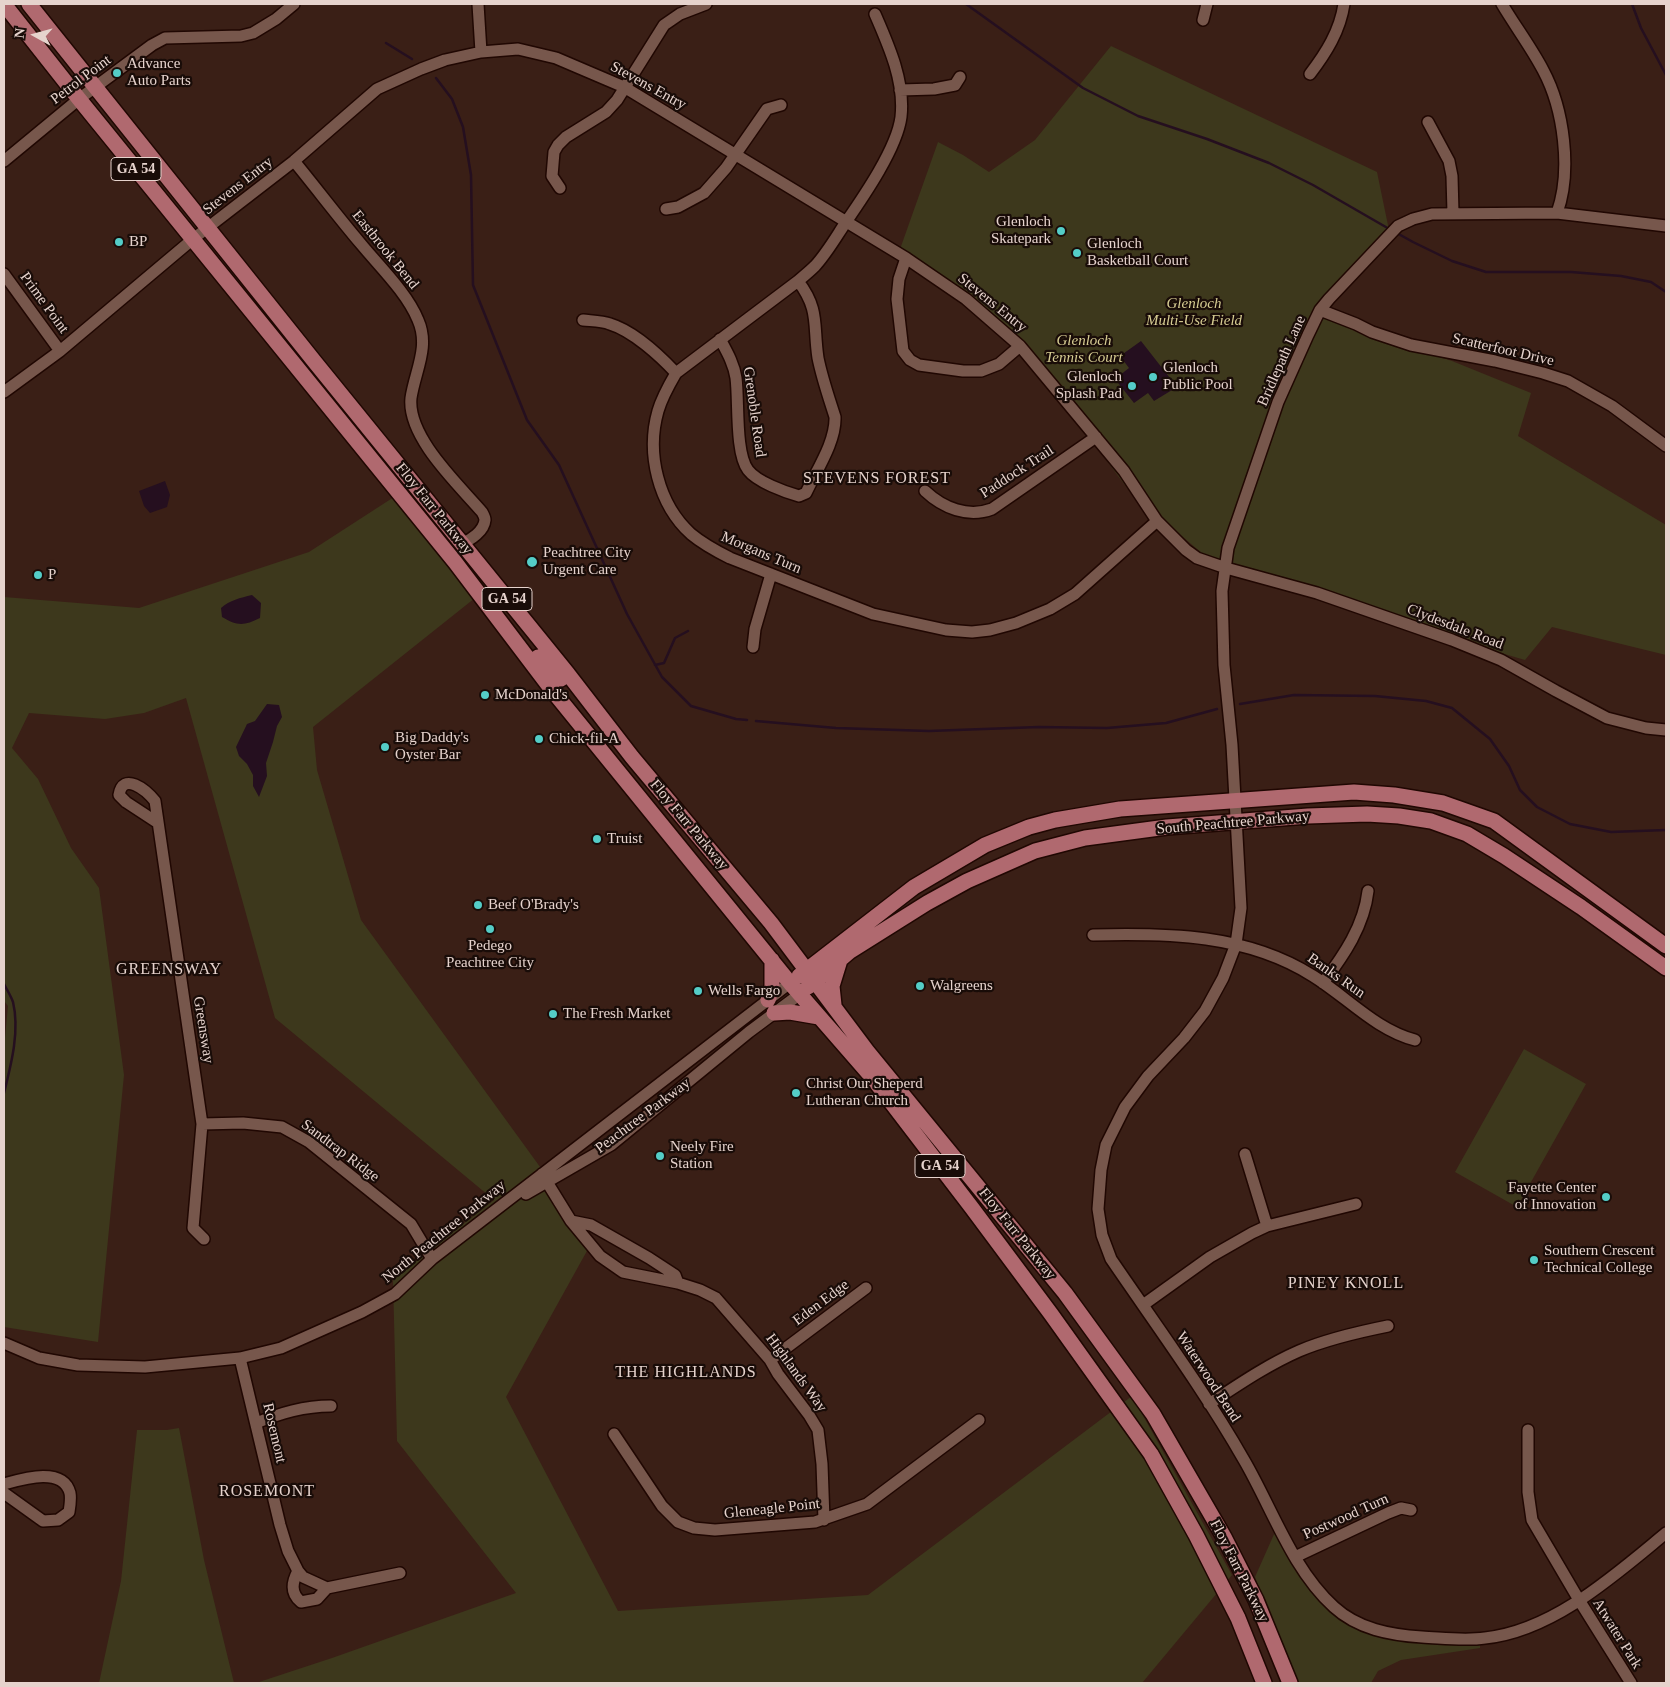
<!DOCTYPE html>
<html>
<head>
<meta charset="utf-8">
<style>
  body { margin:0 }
  #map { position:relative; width:1670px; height:1687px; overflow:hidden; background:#3a1f16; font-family:Georgia,serif }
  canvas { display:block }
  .frame { position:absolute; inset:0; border:5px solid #e6d3cd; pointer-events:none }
  .north { position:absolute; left:10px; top:10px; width:50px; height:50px; -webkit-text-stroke:4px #190c08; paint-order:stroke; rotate:277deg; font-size:14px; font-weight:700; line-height:20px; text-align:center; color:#e6d3cd }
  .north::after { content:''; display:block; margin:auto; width:18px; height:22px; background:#e6d3cd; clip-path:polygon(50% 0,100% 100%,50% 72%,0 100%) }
</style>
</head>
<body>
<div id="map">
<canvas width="1670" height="1687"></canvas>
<div class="frame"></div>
<div class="north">N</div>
</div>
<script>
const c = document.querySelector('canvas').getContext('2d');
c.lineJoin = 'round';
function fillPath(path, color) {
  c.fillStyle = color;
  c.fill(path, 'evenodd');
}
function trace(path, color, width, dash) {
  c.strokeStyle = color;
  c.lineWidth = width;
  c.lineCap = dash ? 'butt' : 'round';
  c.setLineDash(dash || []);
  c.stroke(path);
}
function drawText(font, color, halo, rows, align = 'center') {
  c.font = font + ' Georgia,serif';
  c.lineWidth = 4.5;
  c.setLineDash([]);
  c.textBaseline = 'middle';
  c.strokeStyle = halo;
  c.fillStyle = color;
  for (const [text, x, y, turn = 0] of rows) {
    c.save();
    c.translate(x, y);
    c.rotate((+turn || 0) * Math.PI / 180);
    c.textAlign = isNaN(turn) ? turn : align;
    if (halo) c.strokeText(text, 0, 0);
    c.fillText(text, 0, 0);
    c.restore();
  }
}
fillPath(new Path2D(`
  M1111,46l266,126 13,63 -70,79 56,23 76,24 79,32 -13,43 148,89v130l-114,-28 -27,33 -301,-88 -94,-80 -104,-139 -127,-101 39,-110 25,13 26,17 46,-32z
  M394,497l86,97 -167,133 4,43 44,150 232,320 -87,157 112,214 250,-16 264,-199 100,179 -90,108h-886l76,-25 184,-65 -119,-152 -4,-162 101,-79 -219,-182 -89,-320 -42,15 -39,6 -76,-6 -17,35 26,31 33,69 28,40 25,187 -26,267 -94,-15v-279l4,-42 -4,-5v-404l135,11 170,-56z
  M1524,1049l62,35 -69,123 -62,-35z
  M179,1428l25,132 30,123h-135l22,-102 16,-151h30z
  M1275,1532l74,90 131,19v7l-79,12 -23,11 -7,12h-74l-18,-41 -24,-65z`), '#3d381c');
fillPath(new Path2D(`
  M1141,341l36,46 -23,14 -6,-8 -14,10 -19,-24 14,-11 -9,-12z
  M165,481l5,14 -3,12 -17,6 -6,-7 -5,-15z
  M252,595l9,8 -1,15c-16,8 -23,8 -38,-1l-1,-9c9,-8 19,-10 31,-13z
  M267,704l12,1 3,12 -5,9 -4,16 -7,21 1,13 -8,21 -6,-11v-11l-6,-11 -8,-8 -3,-9 11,-23 8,-3z`), '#250f1f');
trace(new Path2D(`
  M966,4l117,84 55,28 69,23 62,24 44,22 78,45
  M1632,4l9,24 25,47
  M386,43l26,16
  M436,78l16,21 11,28 8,48 2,110 54,135 32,45 68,149 35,63 29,29 45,13 11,1
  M1395,232l18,10 39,19 34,11h85l50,4 30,6 15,10
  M655,665l9,-2 11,-25 13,-7
  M1240,704l54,-9 81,1 51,5 26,7 38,31 19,27 11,24 17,17 33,17 41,8 55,-2
  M756,721l80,7 93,3 110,-4 68,1 59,-5 51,-14
  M4,984c3,6 7,12 9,18 7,29 -2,63 -9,91`), '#250f1f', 2.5);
const minor = new Path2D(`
  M478,4l3,48
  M1502,4c13,22 29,43 41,66 21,39 29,101 14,143
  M875,14c14,32 30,68 26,103 -4,31 -37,79 -55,105 -10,15 -19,31 -31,44 -5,5 -11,10 -17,15l-122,92c-7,12 -14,24 -18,38 -12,42 0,93 33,123 12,10 25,17 39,24l143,56 73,16 26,2 18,-2 26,-7 34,-14 25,-15 82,-73
  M1203,20l4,-16
  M1310,74c16,-21 30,-43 34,-70
  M900,90l34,-1 21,-4 5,-8
  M1428,122l21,39 3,15 1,37
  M4,161l75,-62 73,-54 13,-7 76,-2 12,-3 23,-14 18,-15
  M294,161c23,28 44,56 67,83 19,23 46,49 57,76 12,27 -3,51 -7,78 -4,39 47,86 71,114 1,2 3,5 3,8 -1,11 -14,20 -23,23
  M560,188l-8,-12 2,-24 4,-7 8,-8 40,-25 11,-12 47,-75 16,-11 26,-10
  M666,209l12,-2 26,-14 22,-25 41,-59 14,-4
  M1666,226l-109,-13 -125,1 -19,5 -15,7 -69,73 -9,11 -12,25 -30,67 -50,146 -6,43 2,74 8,80 9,163 -5,36 -13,34 -18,33 -21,27 -36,38 -23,31 -19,38 -5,25 -3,39 4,26 9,24c45,66 93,131 133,201 28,48 48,109 90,147 24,22 56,28 88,30 21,1 42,4 63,1 68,-7 130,-63 181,-105
  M906,258l-7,21 -2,20 6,52 7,9 9,5 44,6h18l18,-7 21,-18
  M4,274l56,77
  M1320,310l36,14 16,8 39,13 84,16 48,12 25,8 44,25 54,40
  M583,320c9,1 19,1 27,4 23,7 50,32 66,49
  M720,339c7,13 14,25 16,39 3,23 -1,75 12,92 9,12 37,22 51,26l7,-3c10,-22 30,-51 29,-76 -6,-19 -13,-39 -17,-59 -5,-33 2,-48 -20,-77
  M4,392l56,-41 133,-112 101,-78 83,-72 44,-20 24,-9 36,-8 37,-3 38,9 68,29 282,171 60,41 54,47 104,125 33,50 29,29 11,8 29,10 91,25 135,47 49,20 55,31 51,27 39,10 20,2
  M925,491c18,17 43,27 67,18l104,-72
  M753,647l2,-18 16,-55
  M158,823l-32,-21 -7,-7c4,-24 27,-5 36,6l47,323 -9,104 11,11
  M1093,935c75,-2 154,-1 220,41 34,21 63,54 102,64
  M1323,983c21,-28 41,-57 45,-92
  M202,1124l41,-1 39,4 27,15 102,82 21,35
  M1245,1154l22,72
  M542,1174l29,47 29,35 23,16 55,11 22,7 16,8 54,62 8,14 31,41 9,15 4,34 2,56
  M526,1194l85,-49 138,-113 51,-38
  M571,1221l20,4 58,33 26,17 3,8
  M1143,1305l67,-48 42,-24 15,-7 89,-22
  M4,1343l35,15 39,7 67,2 95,-9 41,-10 81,-36 33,-18 37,-35 358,-276
  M240,1358l40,167 8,26 10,20 5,6 24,11 73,-15
  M770,1360l96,-72
  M1209,1404c29,-19 58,-39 90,-53 28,-12 59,-19 89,-25
  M256,1423c25,-10 48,-17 75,-17
  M1528,1430v62l4,28 47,80 52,83
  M614,1434l48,72 16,16 16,6 21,2 100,-8 52,-18 112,-84
  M4,1484c18,-5 59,-18 66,9 1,5 0,13 -1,19l-11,8 -15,1 -39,-28
  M1295,1557l93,-44 13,-5 10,2
  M298,1571c-6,11 -8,22 3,31l16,-3 10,-11`);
const major = new Path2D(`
  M4,4l75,95 376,463 97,128 238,293 81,93 101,132 79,106 100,140 45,81 42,83 26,65
  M29,4l285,357 254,313 64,83 139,166 96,128 198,242 88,121 71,123 32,63 34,83
  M538,657l18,19 5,3 7,-5
  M799,976l115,-89 71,-42 44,-18 26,-7 65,-11 234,-17 40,3 49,8 51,18 172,125
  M808,987l41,-35 78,-49 40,-22 68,-30 50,-13 82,-11 141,-11 59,-2 32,2 32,5 36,13 37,22 77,51 85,61
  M768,1000l4,-11v-29
  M834,1005l-2,-19 8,-26
  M774,1013l16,-1 29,5`);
trace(minor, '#200702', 14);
trace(major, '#200702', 18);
trace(minor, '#77574c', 11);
trace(major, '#b0696f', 15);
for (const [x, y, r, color] of [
  [117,73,5,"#54cdc7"],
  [1061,231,5,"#54cdc7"],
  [119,242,5,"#54cdc7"],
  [1077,253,5,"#54cdc7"],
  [1153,377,5,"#54cdc7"],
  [1132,386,5,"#54cdc7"],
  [532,562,6,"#54cdc7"],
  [38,575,5,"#54cdc7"],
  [485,695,5,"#54cdc7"],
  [539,739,5,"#54cdc7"],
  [385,747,5,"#54cdc7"],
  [597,839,5,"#54cdc7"],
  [478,905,5,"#54cdc7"],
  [490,929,5,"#54cdc7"],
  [920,986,5,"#54cdc7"],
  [698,991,5,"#54cdc7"],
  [553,1014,5,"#54cdc7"],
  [796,1093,5,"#54cdc7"],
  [660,1156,5,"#54cdc7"],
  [1606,1197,5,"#54cdc7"],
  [1534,1260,5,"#54cdc7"]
]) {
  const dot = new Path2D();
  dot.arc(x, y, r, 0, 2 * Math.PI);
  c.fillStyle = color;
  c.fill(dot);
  trace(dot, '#190c08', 2);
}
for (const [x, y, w] of [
  [136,169,50],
  [507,599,50],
  [940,1166,50]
]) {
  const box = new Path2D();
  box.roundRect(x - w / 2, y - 11.5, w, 23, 4);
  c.fillStyle = '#190c08';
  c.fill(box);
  trace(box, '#e6d3cd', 1);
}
drawText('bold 14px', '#e6d3cd', null, [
  ["GA 54",136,169],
  ["GA 54",507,599],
  ["GA 54",940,1166]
]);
drawText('15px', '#e6d3cd', '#190c08', [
  ["Advance",127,64],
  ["Auto Parts",127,81],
  ["Glenloch",1051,222,"right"],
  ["Skatepark",1051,239,"right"],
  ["BP",129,242],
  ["Glenloch",1087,244],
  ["Basketball Court",1087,261],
  ["Glenloch",1163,368],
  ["Public Pool",1163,385],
  ["Glenloch",1122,377,"right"],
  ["Splash Pad",1122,394,"right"],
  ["Peachtree City",543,553],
  ["Urgent Care",543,570],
  ["P",48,575],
  ["McDonald's",495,695],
  ["Big Daddy's",395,738],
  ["Oyster Bar",395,755],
  ["Chick-fil-A",549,739],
  ["Truist",607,839],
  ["Beef O'Brady's",488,905],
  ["Pedego",490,946,"center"],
  ["Peachtree City",490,963,"center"],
  ["Walgreens",930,986],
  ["Wells Fargo",708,991],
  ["The Fresh Market",563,1014],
  ["Christ Our Sheperd",806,1084],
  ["Lutheran Church",806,1101],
  ["Neely Fire",670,1147],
  ["Station",670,1164],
  ["Fayette Center",1596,1188,"right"],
  ["of Innovation",1596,1205,"right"],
  ["Southern Crescent",1544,1251],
  ["Technical College",1544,1268]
], 'left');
drawText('15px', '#e6d3cd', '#190c08', [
  ["Petrol Point",81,80,-37],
  ["Stevens Entry",648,86,29],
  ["Stevens Entry",238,186,-38],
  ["Eastbrook Bend",385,250,51],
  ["Prime Point",44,303,54],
  ["Stevens Entry",992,303,39],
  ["Scatterfoot Drive",1503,350,13],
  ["Bridlepath Lane",1282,361,-66],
  ["Grenoble Road",754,412,82],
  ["Paddock Trail",1017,472,-33],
  ["Floy Farr Parkway",434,509,51],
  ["Morgans Turn",761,553,23],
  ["Clydesdale Road",1455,627,21],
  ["South Peachtree Parkway",1233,823,-5],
  ["Floy Farr Parkway",689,825,50],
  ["Banks Run",1336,976,35],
  ["Greensway",203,1030,81],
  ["Peachtree Parkway",643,1116,-37],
  ["Sandtrap Ridge",340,1151,37],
  ["North Peachtree Parkway",444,1232,-39],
  ["Floy Farr Parkway",1017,1234,51],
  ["Eden Edge",821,1303,-37],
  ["Highlands Way",796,1373,54],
  ["Waterwood Bend",1208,1377,57],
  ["Rosemont",274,1433,77],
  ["Gleneagle Point",772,1509,-6],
  ["Postwood Turn",1346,1517,-24],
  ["Floy Farr Parkway",1239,1571,63],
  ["Atwater Park",1617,1634,58]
]);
drawText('italic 15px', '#d7cd93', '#190c08', [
  ["Glenloch",1194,304],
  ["Multi-Use Field",1194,321],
  ["Glenloch",1084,341],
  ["Tennis Court",1084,358]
]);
c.letterSpacing = '1px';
drawText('16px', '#e6d3cd', '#190c08', [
  ["STEVENS FOREST",877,479],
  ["GREENSWAY",169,970],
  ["PINEY KNOLL",1346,1284],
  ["THE HIGHLANDS",686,1373],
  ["ROSEMONT",267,1492]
]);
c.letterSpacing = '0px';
</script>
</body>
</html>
